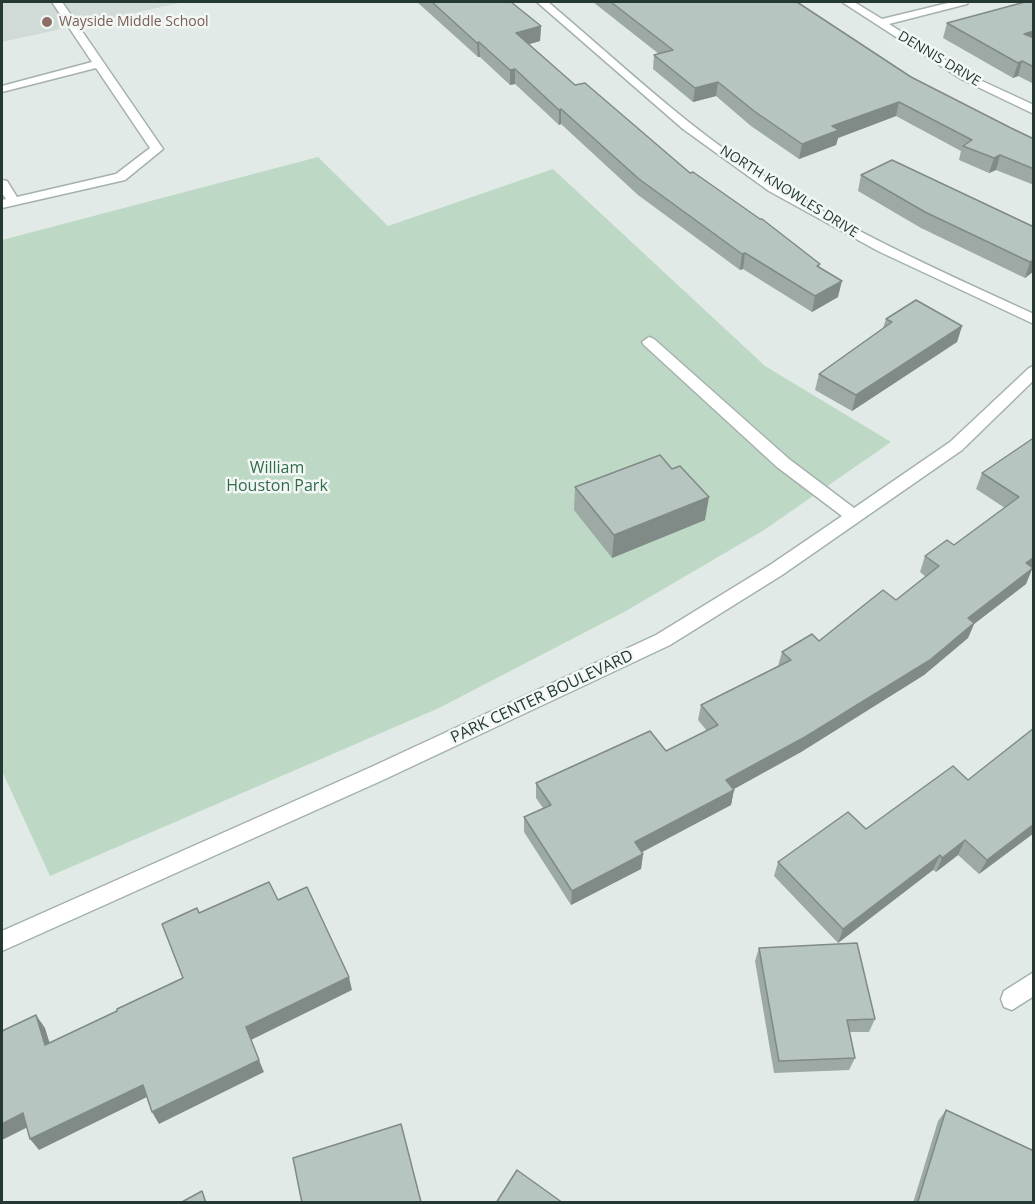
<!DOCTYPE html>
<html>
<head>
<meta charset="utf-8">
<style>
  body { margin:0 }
  #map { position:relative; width:1035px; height:1204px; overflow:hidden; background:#e2eae7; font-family:"Open Sans",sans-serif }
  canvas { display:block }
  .frame { position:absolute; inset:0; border:3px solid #243934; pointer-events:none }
</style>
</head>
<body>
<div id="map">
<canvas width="1035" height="1204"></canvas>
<div class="frame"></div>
</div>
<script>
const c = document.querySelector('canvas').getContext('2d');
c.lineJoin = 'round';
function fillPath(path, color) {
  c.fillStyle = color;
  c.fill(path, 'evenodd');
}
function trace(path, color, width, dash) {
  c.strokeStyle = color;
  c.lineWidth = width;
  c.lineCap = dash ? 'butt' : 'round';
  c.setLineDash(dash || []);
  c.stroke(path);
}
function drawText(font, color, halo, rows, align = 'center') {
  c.font = font + ' "Open Sans",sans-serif';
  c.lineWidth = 5;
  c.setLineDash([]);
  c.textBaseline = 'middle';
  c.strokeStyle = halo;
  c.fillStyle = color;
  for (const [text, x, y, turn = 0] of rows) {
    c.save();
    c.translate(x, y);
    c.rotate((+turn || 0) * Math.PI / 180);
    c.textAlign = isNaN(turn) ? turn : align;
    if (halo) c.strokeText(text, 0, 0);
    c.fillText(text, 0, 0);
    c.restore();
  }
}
fillPath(new Path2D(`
  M2,2h182l-182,40z`), '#d0dad6');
fillPath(new Path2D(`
  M318,157l70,69 165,-57 212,197 126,76 -127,88 -138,81 -187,97 -389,168 -48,-105v-531z`), '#bdd9c5');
const minor = new Path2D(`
  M52,2h10l101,147 -38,31 -123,28v-8l4,-1 -4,-6v-13l5,1 10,16 99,-23 34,-26 -54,-80 -94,24v-6l90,-24z
  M537,2h11c64,54 126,113 196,161 91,61 191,106 290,151v10l-156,-73 -109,-60 -86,-62z
  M842,2h12l28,17 70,-17h16l-1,2 -78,20 80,51 65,30v9l-73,-35z
  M649,337l5,2 135,120 65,49 96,-66 79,-74 5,-2v14l-72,70 -180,125 -112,70 -287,135 -381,171v-20l367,-163 287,-133 114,-70 72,-49 -65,-49 -133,-122 -2,-3z
  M1034,972v24l-22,14 -8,-3 -3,-8 3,-8z`);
trace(minor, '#a5b1ae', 3);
fillPath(minor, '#fff');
fillPath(new Path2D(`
  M417,2h94l30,24 -1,15 -11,3 46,41 115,88 130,91 -1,3 19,30 -26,15 -69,-43 -3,1 -102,-75 -77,-71 -2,1 -44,-41 -5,1 -30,-28h-2z
  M593,2h204l114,75 100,51 23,11v46l-38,-15 -7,3 -30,-13 2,-9 -65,-35 -58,22 -2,7 -37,14 -48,-33 -35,-30 -23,6 -40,-33 1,-14 5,-1z
  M1034,2v82l-16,-8 -5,2 -70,-40 4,-15z
  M861,175l173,52v44l-9,7 -104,-50 -63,-37z
  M886,319l76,7 -5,16 -105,69 -37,-21 4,-16 64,-46z
  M1034,440v128l-2,1 -6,15 -52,40 -6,14 -44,37 -123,77 -67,37 -3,16 -90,47 2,2 -2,15 -70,36 -47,-73v-15l19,-9 -7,-10v-15l130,-32 41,-20 -9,-11 3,-15 77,-39 4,-14 37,-11 77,-41 30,-23 -6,-5 5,-16 29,-11 51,-37 -29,-19 6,-16z
  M575,487l130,33 -93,38 -38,-48z
  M968,780l66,53 -55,41 -21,-19 -22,17 -3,-2 -95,73 -64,-67 4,-14 88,-33z
  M759,948l116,71 -6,13h-19l5,26 -6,12 -75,3 -19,-112z
  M946,1110l88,93h-121l25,-82z`), '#9da9a5');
fillPath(new Path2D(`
  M541,26l-1,15 -24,7v-15z
  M1034,31v14l-10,-11z
  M479,42l1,15h-2l-1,-14z
  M1022,61l-4,15 -5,2 5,-15z
  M515,69v15l-5,1v-15z
  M718,82l-2,14 -23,6 2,-14z
  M899,102l-3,14 -58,22 -2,7 -37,14 3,-15 30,-18z
  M561,109v15l-2,1v-15z
  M1000,155l-4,15 -7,3 5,-15z
  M745,253l-2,16 -3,1 2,-16z
  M1034,260v11l-9,7 5,-16z
  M842,281l-4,16 -26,15 3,-16z
  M962,326l-5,16 -105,69 4,-16z
  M709,497l-4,23 -93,38 2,-23z
  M1034,557v11l-2,1 -6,15 -52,40 -6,14 -44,37 -123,77 -78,43 3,-15 242,-162 58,-55z
  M734,790l-3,15 -98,52 2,-15z
  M1034,824v9l-55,41 8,-14z
  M965,840l-7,15 -22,17 6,-14z
  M643,854l-2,15 -70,36 1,-14z
  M940,855l-7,15 -95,73 5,-14z
  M349,977l3,13 -101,50 -5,-13z
  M36,1015l9,13 9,29 -9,-12z
  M259,1060l5,12 -105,52 -7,-12z
  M143,1085l6,11 -110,54 -9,-11z
  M23,1113l9,12 -30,15v-16z`), '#808a86');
const building = new Path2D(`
  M432,2h79l30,24 -25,7 59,52 10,-2 105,90 3,-1 67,47h2l58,45 -3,2 25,15 -27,15 -70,-43 -3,1 -103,-75 -78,-70 -2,1 -44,-41 -5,1 -31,-28 -2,1z
  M611,2h186l114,75 100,51 23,11v30l-34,-14 -6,3 -31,-12 9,-6 -73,-38 -67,24 7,4 -37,14 -48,-33 -36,-29 -23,6 -41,-33 19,-5z
  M1025,2h9v29l-10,3 10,4v29l-12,-6 -4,2 -71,-40z
  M892,160l142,67v33l-4,2 -105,-50 -64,-37z
  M916,300l46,26 -106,69 -37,-21 73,-52 -6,-3z
  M1032,439l2,1v117l-8,6 7,5 -65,50 6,5 -44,37 -125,77 -79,43 8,10 -99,52 8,12 -71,37 -48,-74 27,-12 -15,-22 114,-52 16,20 52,-26 -17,-20 90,-45 -9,-8 30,-18 7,7 64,-51 13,10 43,-34 -14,-10 22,-16 7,5 65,-48 -37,-24z
  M660,455l12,14 8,-3 29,31 -95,38 -39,-48z
  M1034,728v96l-47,36 -22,-20 -23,18 -2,-3 -97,74 -65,-67 70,-50 18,17 87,-63 15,14z
  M269,882l9,18 29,-13 42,90 -103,50 13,33 -107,52 -9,-27 -113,54 -7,-26 -21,11v-93l34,-16 9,30 72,-34v-2l66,-31 -21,-54 35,-16 2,5z
  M857,943l18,76 -28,1 8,38 -76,3 -20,-113z
  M946,1110l88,41v52h-113l-3,-2z
  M401,1124l20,78 -3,1h-116l-9,-45z
  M517,1170l46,33h-67z
  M202,1191l4,12h-26z`);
fillPath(building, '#b7c5c0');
trace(building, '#808a86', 1.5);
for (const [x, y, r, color] of [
  [47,22,6,"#8d6e63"]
]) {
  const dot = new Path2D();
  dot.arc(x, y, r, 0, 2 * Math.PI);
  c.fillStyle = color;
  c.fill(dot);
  trace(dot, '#f2f7f5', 2);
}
drawText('14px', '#785e54', '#f2f7f5', [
  ["Wayside Middle School",59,22]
], 'left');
drawText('14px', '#243934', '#f2f7f5', [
  ["DENNIS DRIVE",939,59,31],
  ["NORTH KNOWLES DRIVE",789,192,32]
]);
drawText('16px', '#326c4b', '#f2f7f5', [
  ["William",277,468],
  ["Houston Park",277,486]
]);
drawText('16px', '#243934', '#f2f7f5', [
  ["PARK CENTER BOULEVARD",542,697,-25]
]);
</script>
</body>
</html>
